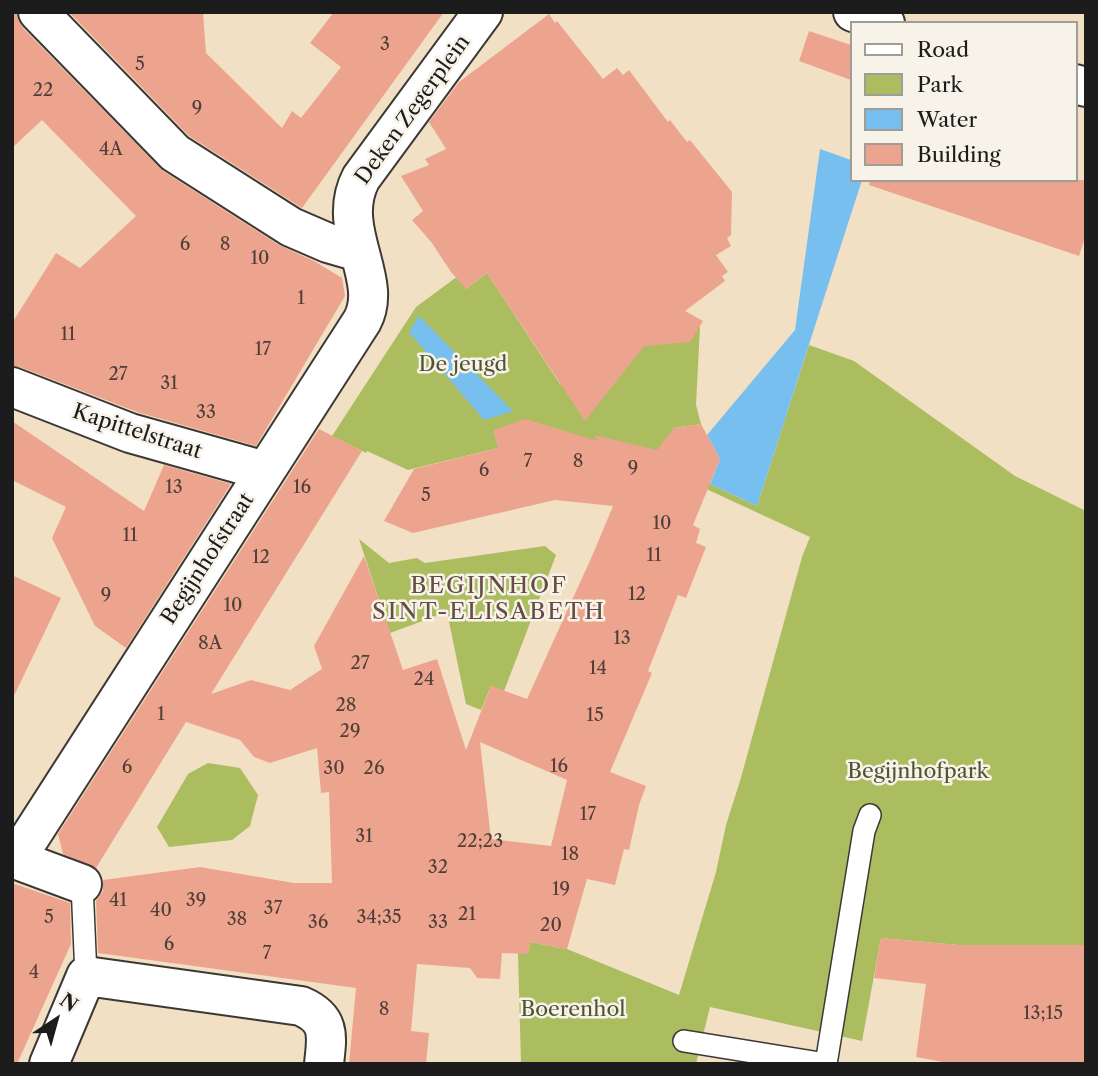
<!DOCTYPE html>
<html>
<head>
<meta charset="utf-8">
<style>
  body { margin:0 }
  #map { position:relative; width:1098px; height:1076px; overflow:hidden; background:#f2e0c5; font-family:"Libre Caslon Text",serif }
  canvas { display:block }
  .frame { position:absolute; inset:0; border:14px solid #1c1c1c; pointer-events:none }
  .legend { position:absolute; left:850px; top:21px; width:228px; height:161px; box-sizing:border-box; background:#f7f3e8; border:2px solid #9f9d96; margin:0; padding:9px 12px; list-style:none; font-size:21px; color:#1c1c1c }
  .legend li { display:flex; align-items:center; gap:14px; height:35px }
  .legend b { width:35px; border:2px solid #9f9d96 }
  .north { position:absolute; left:21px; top:985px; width:70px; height:70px; -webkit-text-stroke:5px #f7f3e8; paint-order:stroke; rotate:36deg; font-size:19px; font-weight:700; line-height:28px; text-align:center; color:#1c1c1c }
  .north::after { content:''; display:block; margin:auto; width:24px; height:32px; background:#1c1c1c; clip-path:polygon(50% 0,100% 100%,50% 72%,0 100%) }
</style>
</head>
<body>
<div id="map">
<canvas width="1098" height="1076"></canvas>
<div class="frame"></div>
<ul class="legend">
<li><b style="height:9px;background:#fff"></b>Road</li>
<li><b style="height:19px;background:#acbd60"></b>Park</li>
<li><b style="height:19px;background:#77bfef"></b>Water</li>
<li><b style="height:19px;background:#eda48e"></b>Building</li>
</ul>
<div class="north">N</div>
</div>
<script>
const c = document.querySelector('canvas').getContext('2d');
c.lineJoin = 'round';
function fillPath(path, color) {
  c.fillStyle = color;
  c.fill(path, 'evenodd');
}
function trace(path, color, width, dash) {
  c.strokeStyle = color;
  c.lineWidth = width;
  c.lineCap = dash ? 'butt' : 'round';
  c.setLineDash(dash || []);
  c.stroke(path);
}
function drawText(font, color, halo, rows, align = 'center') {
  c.font = font + ' "Libre Caslon Text",serif';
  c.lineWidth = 5;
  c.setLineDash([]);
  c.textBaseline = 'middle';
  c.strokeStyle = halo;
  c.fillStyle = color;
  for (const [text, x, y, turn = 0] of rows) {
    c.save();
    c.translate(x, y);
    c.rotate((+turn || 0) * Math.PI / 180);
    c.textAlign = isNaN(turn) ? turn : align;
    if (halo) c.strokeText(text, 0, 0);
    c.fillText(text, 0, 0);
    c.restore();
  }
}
fillPath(new Path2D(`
  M487,273l73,111 24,6 35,-43 75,-24 6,4 -4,78 5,19 -27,4 -15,23 -161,-3 -90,22 -41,-19 -1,2 -34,-17 84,-129 42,-31 8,13z
  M809,345l45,16 161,115 71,35v434h-128l-77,-7 -19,103 -152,-34 -14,57h-175l-3,-111h10l2,-11 37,7 112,46 37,-123 10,-47 14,-44 62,-224 8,-20 -108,-50 8,-3 47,22z
  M359,539l30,24 28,-5 8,5 120,-17 11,9 -52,136 -13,-5 -10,24 -15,-6 -19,-92 -57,21z
  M208,763l32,5 18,27 -8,31 -18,14 -63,7 -12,-20 31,-53z`), '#acbd60');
fillPath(new Path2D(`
  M820,149l31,11v20h11l-105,326 -47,-22 10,-25 -13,-24 88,-105z
  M419,316l94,95 -29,9 -75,-88z`), '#77bfef');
fillPath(new Path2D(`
  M12,12h5l5,15 141,144 116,74 35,16 28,17 3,18 -89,150 -119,-34 -117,-45 -8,-1v-43l44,-70 24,15 56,-52 -94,-96 -30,28z
  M69,12h134l3,41 76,75 10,-17 9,7 40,-51 -31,-24 24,-31h110l-142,196 -113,-72z
  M549,14l6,9 2,-2 46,58 14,-11 6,7 6,-5 39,52 2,-2 17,22 3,-2 42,52 -1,43 -4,3 4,8 -15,9 12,17 -6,4 3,5 -40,30 18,10 -13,21 -46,4 -59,75 -98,-148 -21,16 -15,-17 -19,-29 -20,-23 11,-9 -22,-35 28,-11 -4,-6 21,-10 -17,-27 30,-40z
  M809,31l42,14v35l-52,-19z
  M870,180h216v55l-7,21 -210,-71z
  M525,419l73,22 -4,-6 63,15 17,-22 27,-4 19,35 -27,66 7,4 -4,14 10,4 -20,51 -8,-3 -30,76 4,2 -42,99 36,14 -7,19 -10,45 -5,-1 -9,36 -28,-6 -20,70 -37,-7 -2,12 -26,-1 -2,26 -23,-1 -7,-10 -53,-4 -6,67 18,2 -3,31h-77l7,-76 -258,-35 -2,-52 7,-10v-11l97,-13 94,16h38l-3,-91 -8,1 -4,-45 -47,15 -16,-6 -14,-17 -54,-18 -90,146 -33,-14 -5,-20 261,-405 43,22 -151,243 40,-14 39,10 32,-21 -8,-23 50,-90 39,114 34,-11 29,91 25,-64 36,13 66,-145 20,-48 -58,-6 -142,33 -29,-12 30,-52 84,-21 -5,-18zM480,742l87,38 -16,66 -60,-7z
  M12,421l132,90 20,-46 67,19 -105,164 -31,-22 -43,-88 14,-31 -54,-27z
  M12,575l49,23 -49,102z
  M12,883l58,20 1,41 -54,120h-5z
  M881,938l78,7h127v119h-132l-38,-7 10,-73 -52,-6z`), '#eda48e');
const service = new Path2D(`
  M82,884l4,92
  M684,1041l142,23 38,-233 6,-16`);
const minor = new Path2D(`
  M38,12l137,141 116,74 37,16 31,9
  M853,12l32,11
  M1075,84l11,3
  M12,387l118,46 135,38
  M12,858l70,26
  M16,859l346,-538c23,-42 -28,-92 -1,-143l122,-166
  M49,1064l37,-88 215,30c30,13 26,30 23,58`);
trace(service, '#3c3935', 24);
trace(minor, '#3c3935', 42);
trace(service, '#fff', 21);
trace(minor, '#fff', 38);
drawText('18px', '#503e38', null, [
  ["3",385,45],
  ["5",140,65],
  ["22",43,91],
  ["9",197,109],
  ["4A",111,150],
  ["6",185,245],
  ["8",225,245],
  ["10",260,259],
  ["1",301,299],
  ["11",68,335],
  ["17",263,350],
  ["27",118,375],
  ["31",169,384],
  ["33",206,413],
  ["7",528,462],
  ["8",578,462],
  ["9",633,469],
  ["6",484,471],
  ["13",174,488],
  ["16",302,488],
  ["5",426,496],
  ["10",662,524],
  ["11",130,536],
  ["11",654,556],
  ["12",261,558],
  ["12",637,595],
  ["9",106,596],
  ["10",233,606],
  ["13",622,639],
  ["8A",210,644],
  ["27",360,664],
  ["14",598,669],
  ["24",424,680],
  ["28",346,706],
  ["1",161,715],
  ["15",595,716],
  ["29",350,732],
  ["16",559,767],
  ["6",127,768],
  ["30",334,769],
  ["26",374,769],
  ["17",588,815],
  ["31",364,837],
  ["22;23",480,842],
  ["18",570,855],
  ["32",438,868],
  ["19",561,890],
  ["41",118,901],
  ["39",196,901],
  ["37",273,909],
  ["40",161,911],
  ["21",467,915],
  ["5",49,918],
  ["34;35",379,918],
  ["38",237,920],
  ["36",318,923],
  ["33",438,923],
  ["20",551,926],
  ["6",169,945],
  ["7",267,954],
  ["4",34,973],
  ["8",384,1010],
  ["13;15",1043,1014]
]);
drawText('21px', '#1c1c1c', '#f7f3e8', [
  ["Deken Zegerplein",413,110,-54],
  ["Kapittelstraat",137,432,18],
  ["Begijnhofstraat",208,559,-57]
]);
drawText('21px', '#4e5434', '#f7f3e8', [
  ["De jeugd",463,365],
  ["Begijnhofpark",918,772],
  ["Boerenhol",573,1010]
]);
c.letterSpacing = '2px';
drawText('23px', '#654c44', '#f7f3e8', [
  ["BEGIJNHOF",489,586],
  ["SINT-ELISABETH",489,612]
]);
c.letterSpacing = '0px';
</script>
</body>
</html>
